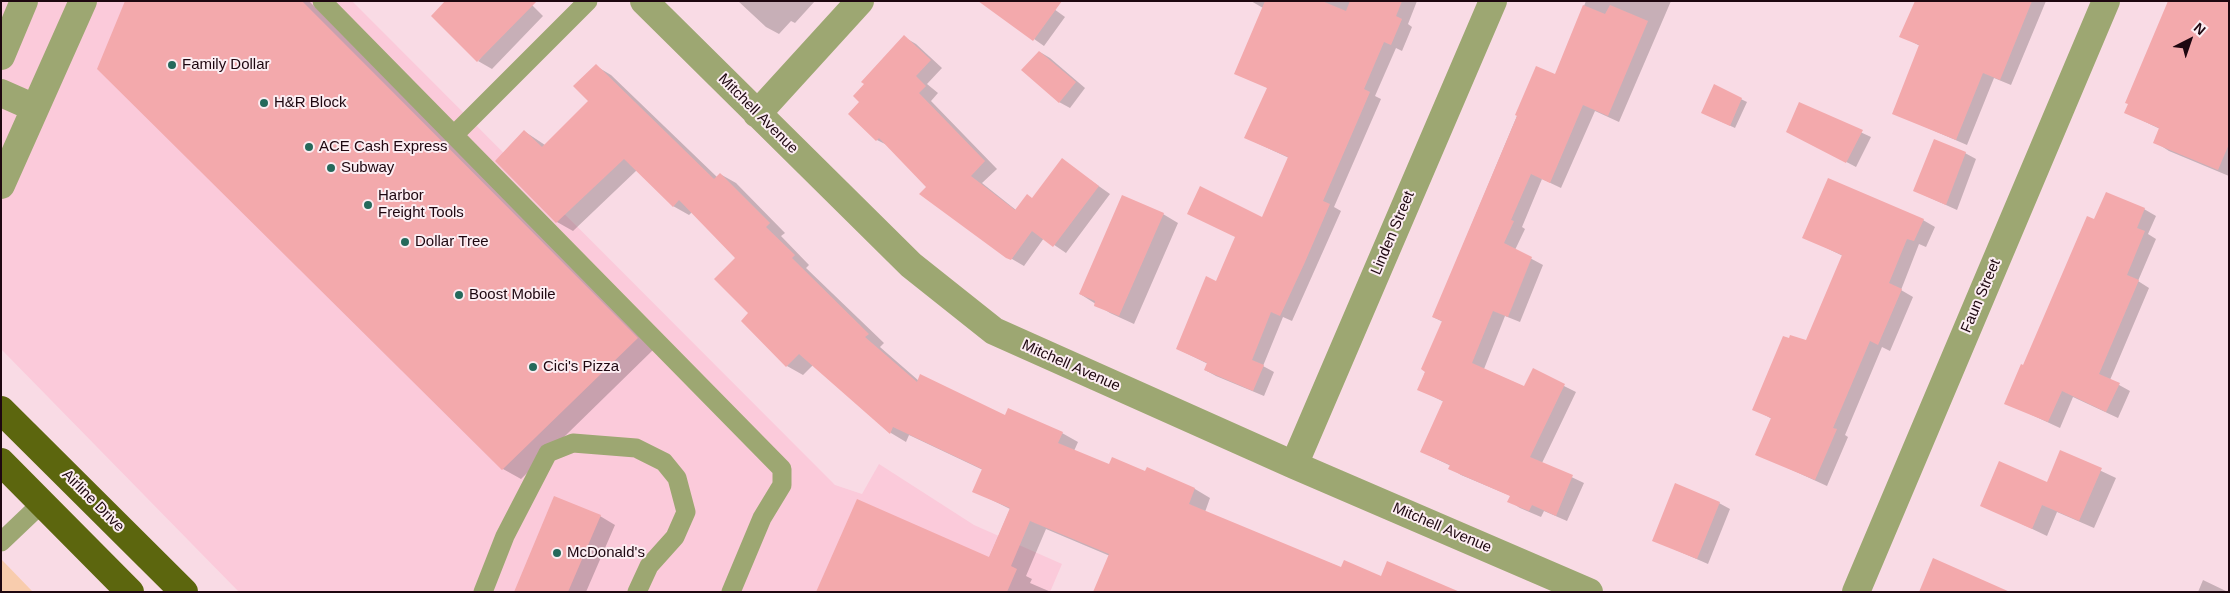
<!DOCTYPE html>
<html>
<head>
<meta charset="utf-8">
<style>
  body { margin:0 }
  #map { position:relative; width:2230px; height:593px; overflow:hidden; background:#f9dbe5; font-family:Arial,sans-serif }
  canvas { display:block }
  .frame { position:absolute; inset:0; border:2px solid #1e0710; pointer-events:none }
  .north { position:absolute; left:2165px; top:15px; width:50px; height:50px; -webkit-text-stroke:4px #fcedf2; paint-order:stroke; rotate:41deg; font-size:14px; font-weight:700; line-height:20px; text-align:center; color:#1e0710 }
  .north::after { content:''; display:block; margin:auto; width:18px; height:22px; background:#1e0710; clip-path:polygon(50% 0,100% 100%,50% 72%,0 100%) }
</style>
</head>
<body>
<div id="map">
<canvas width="2230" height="593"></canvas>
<div class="frame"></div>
<div class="north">N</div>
</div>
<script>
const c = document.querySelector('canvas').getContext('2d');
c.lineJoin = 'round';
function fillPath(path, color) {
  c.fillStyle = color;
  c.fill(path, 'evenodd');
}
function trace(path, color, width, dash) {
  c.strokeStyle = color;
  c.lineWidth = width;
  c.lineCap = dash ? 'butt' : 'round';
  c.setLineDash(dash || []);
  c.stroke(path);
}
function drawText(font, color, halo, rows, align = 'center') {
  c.font = font + ' Arial,sans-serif';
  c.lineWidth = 4;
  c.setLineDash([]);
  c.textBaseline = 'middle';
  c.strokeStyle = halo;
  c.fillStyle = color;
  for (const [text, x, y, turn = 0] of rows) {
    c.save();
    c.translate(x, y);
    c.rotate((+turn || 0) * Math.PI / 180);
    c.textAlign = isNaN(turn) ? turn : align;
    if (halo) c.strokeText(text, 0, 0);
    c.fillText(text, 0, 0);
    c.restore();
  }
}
fillPath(new Path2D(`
  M1,1h351l483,484 27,9 17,-30 95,61 88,39 -12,28h-811l-238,-243z`), '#fbcada');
fillPath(new Path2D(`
  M1,559l32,33h-32z`), '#f8ccad');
fillPath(new Path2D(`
  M126,1h183l345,348 -133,130 -18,-10z
  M528,1l15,15 -51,53 -14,-8z
  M738,1h77l-20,22 -4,-2 -12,13 -13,-7z
  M980,1h63l22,16 -21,29z
  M1251,1h166l-9,23 4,3 -10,24 -6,-3 -21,48 6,3 -47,108 7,4 -49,110 -9,-4 -20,49 11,6 -10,24 -48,-20 -11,-6 3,-6 -30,-15 85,-130 26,-61 -43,-20 22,-50 -32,-15 27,-65z
  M1586,1h85l-52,121 -24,-11 -34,77 -19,-9 -20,48 3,2 -10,21 28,15 -23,57 -15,-6 -21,53 41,18 39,-1 12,6 -34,71 42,20 -17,38 -23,-10 -3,6 -21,-9 -11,-7 2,-5 -50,-21 -11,-7 1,-2 -29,-14 22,-50 -25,-13 24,-67 -10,-5 104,-249 18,8z
  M1990,1h56l-35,84 -17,-7 -27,67 -74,-32 27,-67 -19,-10z
  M2229,1v175l-60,-25 -14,-9 5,-13 -35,-17z
  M904,37l12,7 26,24 -15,16 11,9 -7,8 66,68 -15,14 34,27 17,-11 29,-39 48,34 -44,59 -22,-15 -20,28 -12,-7 -91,-66 7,-6 -39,-41 -12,-6 -27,-26 11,-12z
  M1040,52l10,6 35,30 -15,20 -11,-6z
  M596,66l15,9 106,102 3,-3 16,9 49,50 -4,3 28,29 -3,3 78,75 -4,4 39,34 87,35 56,17 16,9 -4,9 36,14 36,8 1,-4 48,20 15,9 -5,14 137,56 115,24 -347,-36 -64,-27 -20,47 6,3 -2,4 21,9h-234l172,-34 21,-49 -36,-18 9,-21 -74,-35 -3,7 -15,-9 -78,-68 -10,10 -16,-9 -45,-45 8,-8 -14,-55 -44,-46 -3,3 -16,-9 -36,-36 -64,61 -16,-9 -61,-61 28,-30 21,14 44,-44z
  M1714,86l33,16 -12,26 -28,-13z
  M1800,104l71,33 -15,30 -59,-31z
  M1965,153l11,6 -19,51 -42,-19z
  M2144,209l12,7 -8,18 8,5 -18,42 11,7 -39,92 20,11 -12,27 -45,-21 -13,31 -54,-25 89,-182z
  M1163,214l15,9 -44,101 -24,-11 -30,-19z
  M1923,220l12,7 -9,20 -7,-3 -18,46 12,7 -23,54 -8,-4 -37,88 3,2 -21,49 -70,-32 15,-35 -18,-10 53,-68 36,-85 -39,-19z
  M2061,452l55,26 -22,50 -37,-16 -10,24 -65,-31 65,-21z
  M1719,503l11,6 -22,55 -55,-24z
  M600,516l15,9 -29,67h-71z
  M2203,580l25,12h-30z`), '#0003');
fillPath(new Path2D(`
  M125,1h177l336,337 -136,132 -405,-401z
  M445,1h92l-60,61 -46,-46z
  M978,1h84l-29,40z
  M1265,1h57l24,10 4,-10h52l-6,15 6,3 -11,26 -7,-3 -20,47 6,3 -47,109 7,3 -25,58 -25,54 -9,-4 -19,48 12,5 -11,26 -49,-21 3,-7 -31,-14 30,-73 10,5 19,-44 -48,-23 13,-28 62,31 26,-60 -44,-19 23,-50 -33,-14z
  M1915,1h117l-32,79 -17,-7 -27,67 -64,-26 27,-69 -20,-8z
  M2168,1h61v143l-11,26 -65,-27 6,-15 -35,-15 4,-9 -3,-1z
  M1583,5l22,9 5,-9 38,16 -40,95 -25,-11 -33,78 -19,-9 -20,46 3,1 -10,22 28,14 -24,60 -15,-6 -21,52 52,23 9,-18 32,16 -35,73 43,18 -17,41 -24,-11 -3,6 -22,-9 3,-6 -62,-27 2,-4 -30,-13 23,-51 -26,-11 8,-18 -4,-3 21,-48 -10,-4 85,-201 -2,-1 21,-49 19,8z
  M904,35l27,25 -15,16 10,10 -7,7 66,68 -14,15 44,34 12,-16 5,4 30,-40 37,28 -46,61 -21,-16 -21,29 -5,-2 -87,-64 7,-7 -47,-49 -3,3 -28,-27 11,-12 -6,-6 11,-12 -3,-2z
  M1039,51l37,31 -17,21 -38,-33z
  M596,64l118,115 6,-6 50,50 -4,4 29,28 -3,3 77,76 -4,3 52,45 3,-8 85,41 3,-7 55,24 -5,11 51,21 3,-7 33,14 2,-4 48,21 -6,16 152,63 3,-7 37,16 6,-15 73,31h-367l16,-38 -79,-33 -19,45 6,3 -10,23h-191l41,-93 132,58 21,-49 -38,-16 10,-23 -89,-42 -3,7 -91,-80 -13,13 -45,-46 7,-8 -34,-34 21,-21 -56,-58 -6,7 -49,-48 -68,64 -61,-62 29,-31 18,17 46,-46 -15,-15z
  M1714,84l28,14 -12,28 -29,-13z
  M1799,102l64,28 -17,33 -60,-31z
  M1934,139l32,13 -20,53 -33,-14z
  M1828,178l96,41 -10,22 -7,-2 -18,44 13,6 -24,56 -8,-4 -37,87 4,1 -22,51 -60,-25 16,-37 -19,-8 31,-74 6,2 1,-3 16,5 36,-85 -40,-17z
  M2106,192l39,16 -8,20 8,3 -18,44 12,5 -40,94 21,9 -14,29 -44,-21 -14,31 -44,-18 17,-40 2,1 64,-149 7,3z
  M1122,195l42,18 -45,103 -25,-10 1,-5 -16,-7z
  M2060,450l42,18 -23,53 -37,-16 -10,24 -52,-23 19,-45 48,21z
  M1675,483l45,19 -23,57 -45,-18z
  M554,496l47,19 -33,77h-54z
  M1933,558l77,34h-91z`), '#f3a9ac');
trace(new Path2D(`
  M322,1l460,468v16l-20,33 -31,74
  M454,135l134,-134
  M1,542l41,-39
  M483,592l22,-56 43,-83 25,-10 63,5 28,14 13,16 9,34 -11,25 -26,29 -12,26`), '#9da772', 19);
trace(new Path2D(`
  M644,1l267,264 83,66 300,134 295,127
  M757,114l103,-113
  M1294,465l199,-464
  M1856,592l250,-591`), '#9da772', 28);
trace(new Path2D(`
  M1,56l23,-55
  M1,93l34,15
  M1,185l82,-184`), '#9da772', 28);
trace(new Path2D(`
  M1,410l183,182
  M1,462l129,130`), '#5c660e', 28);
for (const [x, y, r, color] of [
  [172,65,5,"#25695b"],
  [264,103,5,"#25695b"],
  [309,147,5,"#25695b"],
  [331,168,5,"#25695b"],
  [368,205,5,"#25695b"],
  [405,242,5,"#25695b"],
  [459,295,5,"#25695b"],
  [533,367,5,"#25695b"],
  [557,553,5,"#25695b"]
]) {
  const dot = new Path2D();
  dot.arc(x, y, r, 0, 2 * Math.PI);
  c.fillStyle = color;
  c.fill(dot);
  trace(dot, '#fcedf2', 2);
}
drawText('15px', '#1e0710', '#fcedf2', [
  ["Family Dollar",182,65],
  ["H&R Block",274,103],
  ["ACE Cash Express",319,147],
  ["Subway",341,168],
  ["Harbor",378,196],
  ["Freight Tools",378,213],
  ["Dollar Tree",415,242],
  ["Boost Mobile",469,295],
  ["Cici's Pizza",543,367],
  ["McDonald's",567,553]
], 'left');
drawText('15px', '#1e0710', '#fcedf2', [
  ["Mitchell Avenue",758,114,45],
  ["Linden Street",1393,233,-67],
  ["Faun Street",1981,296,-67],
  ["Mitchell Avenue",1071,366,24],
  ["Airline Drive",93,501,45],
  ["Mitchell Avenue",1442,528,23]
]);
</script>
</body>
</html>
